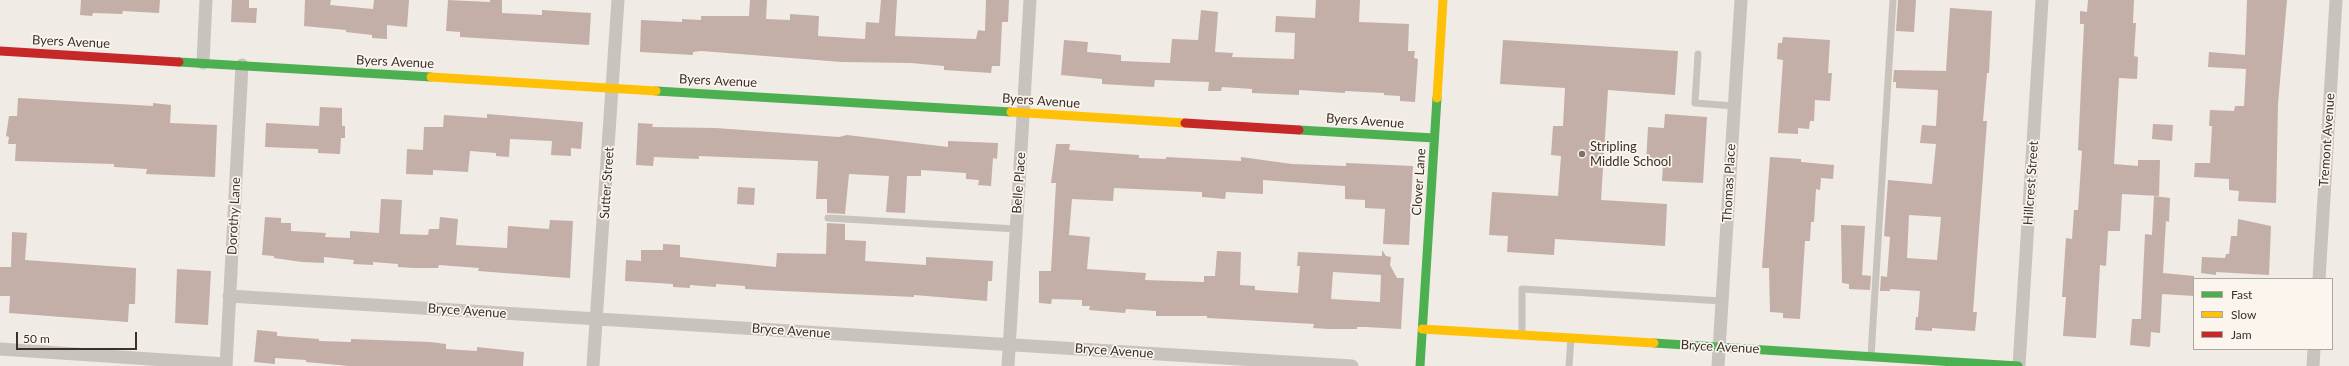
<!DOCTYPE html>
<html>
<head>
<meta charset="utf-8">
<style>
  body { margin:0 }
  #map { position:relative; width:2349px; height:366px; overflow:hidden; background:#f0ebe5; font-family:Lato,sans-serif }
  canvas { display:block }
  .legend { position:absolute; left:2193px; top:278px; width:140px; height:72px; box-sizing:border-box; background:#fbf5ee; border:1px solid #aea6a0; margin:0; padding:5px 7px; list-style:none; font-size:12px; color:#3b302b }
  .legend li { display:flex; align-items:center; gap:8px; height:20px }
  .legend b { width:20px; border:1px solid #aea6a0 }
  .scale { position:absolute; left:16px; top:332px; width:121px; height:18px; box-sizing:border-box; border:2px solid #3b302b; border-top:0; padding-left:5px; font-size:12px; line-height:14px; white-space:nowrap; color:#3b302b; -webkit-text-stroke:3px #fbf5ee; paint-order:stroke }
</style>
</head>
<body>
<div id="map">
<canvas width="2349" height="366"></canvas>
<ul class="legend">
<li><b style="height:5px;background:#4caf50"></b>Fast</li>
<li><b style="height:5px;background:#ffc107"></b>Slow</li>
<li><b style="height:5px;background:#c62828"></b>Jam</li>
</ul>
<div class="scale">50 m</div>
</div>
<script>
const c = document.querySelector('canvas').getContext('2d');
c.lineJoin = 'round';
function fillPath(path, color) {
  c.fillStyle = color;
  c.fill(path, 'evenodd');
}
function trace(path, color, width, dash) {
  c.strokeStyle = color;
  c.lineWidth = width;
  c.lineCap = dash ? 'butt' : 'round';
  c.setLineDash(dash || []);
  c.stroke(path);
}
function drawText(font, color, halo, rows, align = 'center') {
  c.font = font + ' Lato,sans-serif';
  c.lineWidth = 3.5;
  c.setLineDash([]);
  c.textBaseline = 'middle';
  c.strokeStyle = halo;
  c.fillStyle = color;
  for (const [text, x, y, turn = 0] of rows) {
    c.save();
    c.translate(x, y);
    c.rotate((+turn || 0) * Math.PI / 180);
    c.textAlign = isNaN(turn) ? turn : align;
    if (halo) c.strokeText(text, 0, 0);
    c.fillText(text, 0, 0);
    c.restore();
  }
}
fillPath(new Path2D(`
  M81,0h79l-1,13 -36,-2 -1,3 -29,-1 -1,3 -12,-1z
  M232,0h17v8h8l-1,15 -25,-1z
  M305,0h26l-1,5 43,4 1,-9h35l-2,27 -20,-2v14l-15,-1v-3l-26,-3v-2l-42,-4z
  M448,0l42,2v-2h12v13l40,2v-5l49,3 -2,32 -129,-8v-5l-14,-1z
  M750,0h17l-1,19 24,1v-6l29,2 -1,20 47,3 1,-17 13,1 2,-23h16l-2,36 81,3 2,-9 7,1 1,-31h23l-1,22h-6l-2,44h-8l-1,7 -47,-3v-4l-33,-3 -69,-1 -141,-11 -8,1v3l-53,-3 1,-32 41,2v-3l19,1v-4h48z
  M1316,0h44l-1,22 50,2 -1,27h7l-1,7 4,1 -3,43 -15,-1v-5l-16,-1v-2l-39,-2v2l-46,-3v5l-47,-2v-4l-30,-2 -1,4h-13l1,-9 -54,-2 -1,7 -52,-3v-5l-41,-4 3,-35 24,2 -1,10 34,3v6l49,2 2,-24 26,1 3,-30 17,2 -3,40 18,1 -1,4 62,2 1,-26 -20,-1 1,-16 39,2z
  M1898,0h18l-2,32 -18,-1z
  M2088,0h46l-1,23h3l-2,33 4,1 -1,22 -18,-1 -5,86 24,2v-6h22l-1,36 -37,-2 -2,37h-12l-2,35 -6,-1 -4,73 -33,-2 3,-39h-4l4,-59 6,1 2,-29h4l4,-59 -4,-1 6,-126h-4v-13l7,1z
  M2247,0h40l-9,104 -2,99 -38,-2 1,-10 -10,-1v-11l-35,-2 1,-14h15l2,-37h-3l1,-16 24,1 1,-5h9l2,-37 -38,-2 1,-15 36,3z
  M1950,8l42,3 -3,62h-2l-4,48h4l-14,191h4l-2,19 -43,-3v3l-17,-1 1,-13h2l2,-26 -30,-2v2h-10l1,-15 6,1 3,-40 -6,-1 4,-56 44,4 4,-40 -16,-1 2,-18 14,1 2,-36 -42,-2v-6h-3l1,-12 52,1zM1909,215l32,2 -4,43 -30,-2z
  M1783,37l47,3 -2,33h4l-2,28 -15,-1 -1,21h-4l-1,8 -11,-1v6l-20,-1 5,-73 -6,-1 1,-16h4z
  M1503,40l175,11 -3,44 -67,-5 -7,110 66,4 -2,42 -110,-7 -1,16 -47,-3 1,-16 -19,-1 3,-43 66,4 3,-40 -10,-1 2,-29h10l2,-38 -65,-4z
  M18,98l135,8v-3l18,2 -1,18 47,2 -2,52 -69,-3 1,-5 -33,-2v-3l-99,-3 1,-17h-8l1,-7 -3,-1 3,-20h8z
  M320,107l22,1v18h3v12h-4l-1,16 -22,-1v-4l-53,-2 1,-24 53,3z
  M487,114l96,8 -2,27 -10,-1v8l-20,-1 1,-14 -42,-2 -1,18 -13,-1v-3l-26,-2 -2,21 -35,-2v5l-27,-1 1,-25 16,1 1,-23h19l1,-12 43,3z
  M1665,114l42,3 -4,66 -41,-2 1,-16 -17,-1 2,-37 16,1z
  M638,123l15,1 -1,3 64,1 123,9 8,-2 101,12v-6l50,2 -1,16 -4,-1 -2,28 -13,-1 1,-5 -13,-1v-6l-45,-3v6h-14l-2,37 -19,-1 3,-36 -40,-2 -4,40 -18,-1v-14h-11l2,-38 -119,-5v3l-45,-2 -1,9 -17,-1z
  M2153,124l20,1 -1,16 -20,-2z
  M1056,144h14l-1,6 70,5v3l27,1v-2l75,4v-4l51,7 54,2v-3l67,3 -4,79 -26,-1 2,-35 -20,-1v-8l-20,-1v-13l-82,-6v14l-37,-2 -1,7 -23,-2v-5l-88,-4 -1,13 -41,-2 -3,36 21,2 -3,32 59,4 -1,7 59,2v-6h11l2,-25 24,1 -1,33 15,1v4l43,3 2,-27h-3l1,-14 84,4v-6l4,6 5,1 -1,8 7,13h7l-3,51 -35,-2h-9v2h-29l-15,-1 1,-4 -107,-6v-2h-51v-5l-30,-2 -1,4 -36,-3 1,-4h-8v-6l-30,-1 -1,5 -12,-1v-32h12l5,-88h-5zM1333,272l48,3 -1,27 -49,-3z
  M1770,157l31,2v3l33,3 -1,14 -12,-1 -1,12 -4,-1 -2,33h-3l-1,19h-5l-5,78 -17,-1v-5l-13,-1 -1,-44h-7z
  M738,187l17,1 -1,17 -17,-1z
  M2154,196l16,2 -1,24 -3,-1 -3,52 31,3v20l-32,-2 -2,39 -9,-1 -1,15 -20,-2 2,-26h9l4,-85 7,1z
  M381,199l21,1 -2,34 28,1 1,-6h10l1,-12 18,2 -2,26 51,3 1,-22 41,3 1,-9 23,1 -3,57 -92,-7 1,-3 -40,-3 -1,3h-24l-16,-1v-3l-25,-2v3l-20,-1 1,-4 -30,-3v6l-22,-1 -28,-4v-2l-12,-1 3,-38 16,1v5h10v8l35,2 -1,4 25,1v-7l29,2z
  M2238,219l33,7 -2,49 -53,-3v3l-15,-2 1,-16 23,1 1,-4h3l2,-18h6z
  M827,223l18,1v16l21,1 -1,20 61,4v-8l67,4 -1,20h-4l-1,20 -73,-6v2l-152,-7 -17,-1v-3l-29,-2v3l-26,-2v3l-17,-1v-3l-48,-3 1,-21 15,1v-11h22v-6l17,1v12l96,10 1,-14 49,1z
  M1841,225l24,1 -3,49 9,1 -1,14 -21,-1v-5l-7,-1z
  M12,232l15,1 -2,27 111,8 -1,36h-6l-1,18 -119,-9 1,-17h-10v-29h11z
  M177,269l34,2 -3,54 -33,-2z
  M257,330l20,2v4l42,3v2l32,1v-3l79,3 16,2v5l31,2v-4l47,5 -1,14h-174l-43,-4v-2l-31,-2v6l-21,-2z`), '#c3afa7');
trace(new Path2D(`
  M1698,54l-3,49 39,3
  M828,218l188,11
  M1522,335v-46l200,12
  M1871,356l22,-356
  M1569,366l2,-28`), '#c9c3be', 7);
trace(new Path2D(`
  M203,63l3,-63
  M2319,279l17,-279
  M229,296l1123,70
  M0,349l226,15
  M226,366l16,-301
  M593,366l25,-366
  M1008,366l22,-366
  M1718,366l23,-366
  M2019,366l23,-366
  M2313,366l1,-17`), '#c9c3be', 13);
trace(new Path2D(`
  M179,62l252,15
  M656,91l355,21
  M1299,130l135,8
  M1654,343l364,23
  M1420,366l17,-268`), '#4caf50', 9);
trace(new Path2D(`
  M431,77l225,14
  M1437,98l6,-98
  M1011,112l174,11
  M1422,329l232,14`), '#ffc107', 9);
trace(new Path2D(`
  M0,51l179,11
  M1185,123l114,7`), '#c62828', 9);
for (const [x, y, r, color] of [
  [1582,154,4,"#7a716c"]
]) {
  const dot = new Path2D();
  dot.arc(x, y, r, 0, 2 * Math.PI);
  c.fillStyle = color;
  c.fill(dot);
  trace(dot, '#fbf5ee', 1.5);
}
drawText('13px', '#3b302b', '#fbf5ee', [
  ["Byers Avenue",71,42,3],
  ["Byers Avenue",395,62,3],
  ["Byers Avenue",718,81,3],
  ["Byers Avenue",1041,101,4],
  ["Byers Avenue",1365,121,4],
  ["Tremont Avenue",2327,140,-86],
  ["Clover Lane",1419,182,-86],
  ["Sutter Street",607,183,-86],
  ["Belle Place",1019,183,-86],
  ["Thomas Place",1729,183,-87],
  ["Hillcrest Street",2031,183,-86],
  ["Dorothy Lane",234,216,-87],
  ["Bryce Avenue",467,311,4],
  ["Bryce Avenue",791,331,4],
  ["Bryce Avenue",1720,347,3],
  ["Bryce Avenue",1114,351,4]
]);
drawText('13px', '#3b302b', '#fbf5ee', [
  ["Stripling",1590,147],
  ["Middle School",1590,162]
], 'left');
</script>
</body>
</html>
